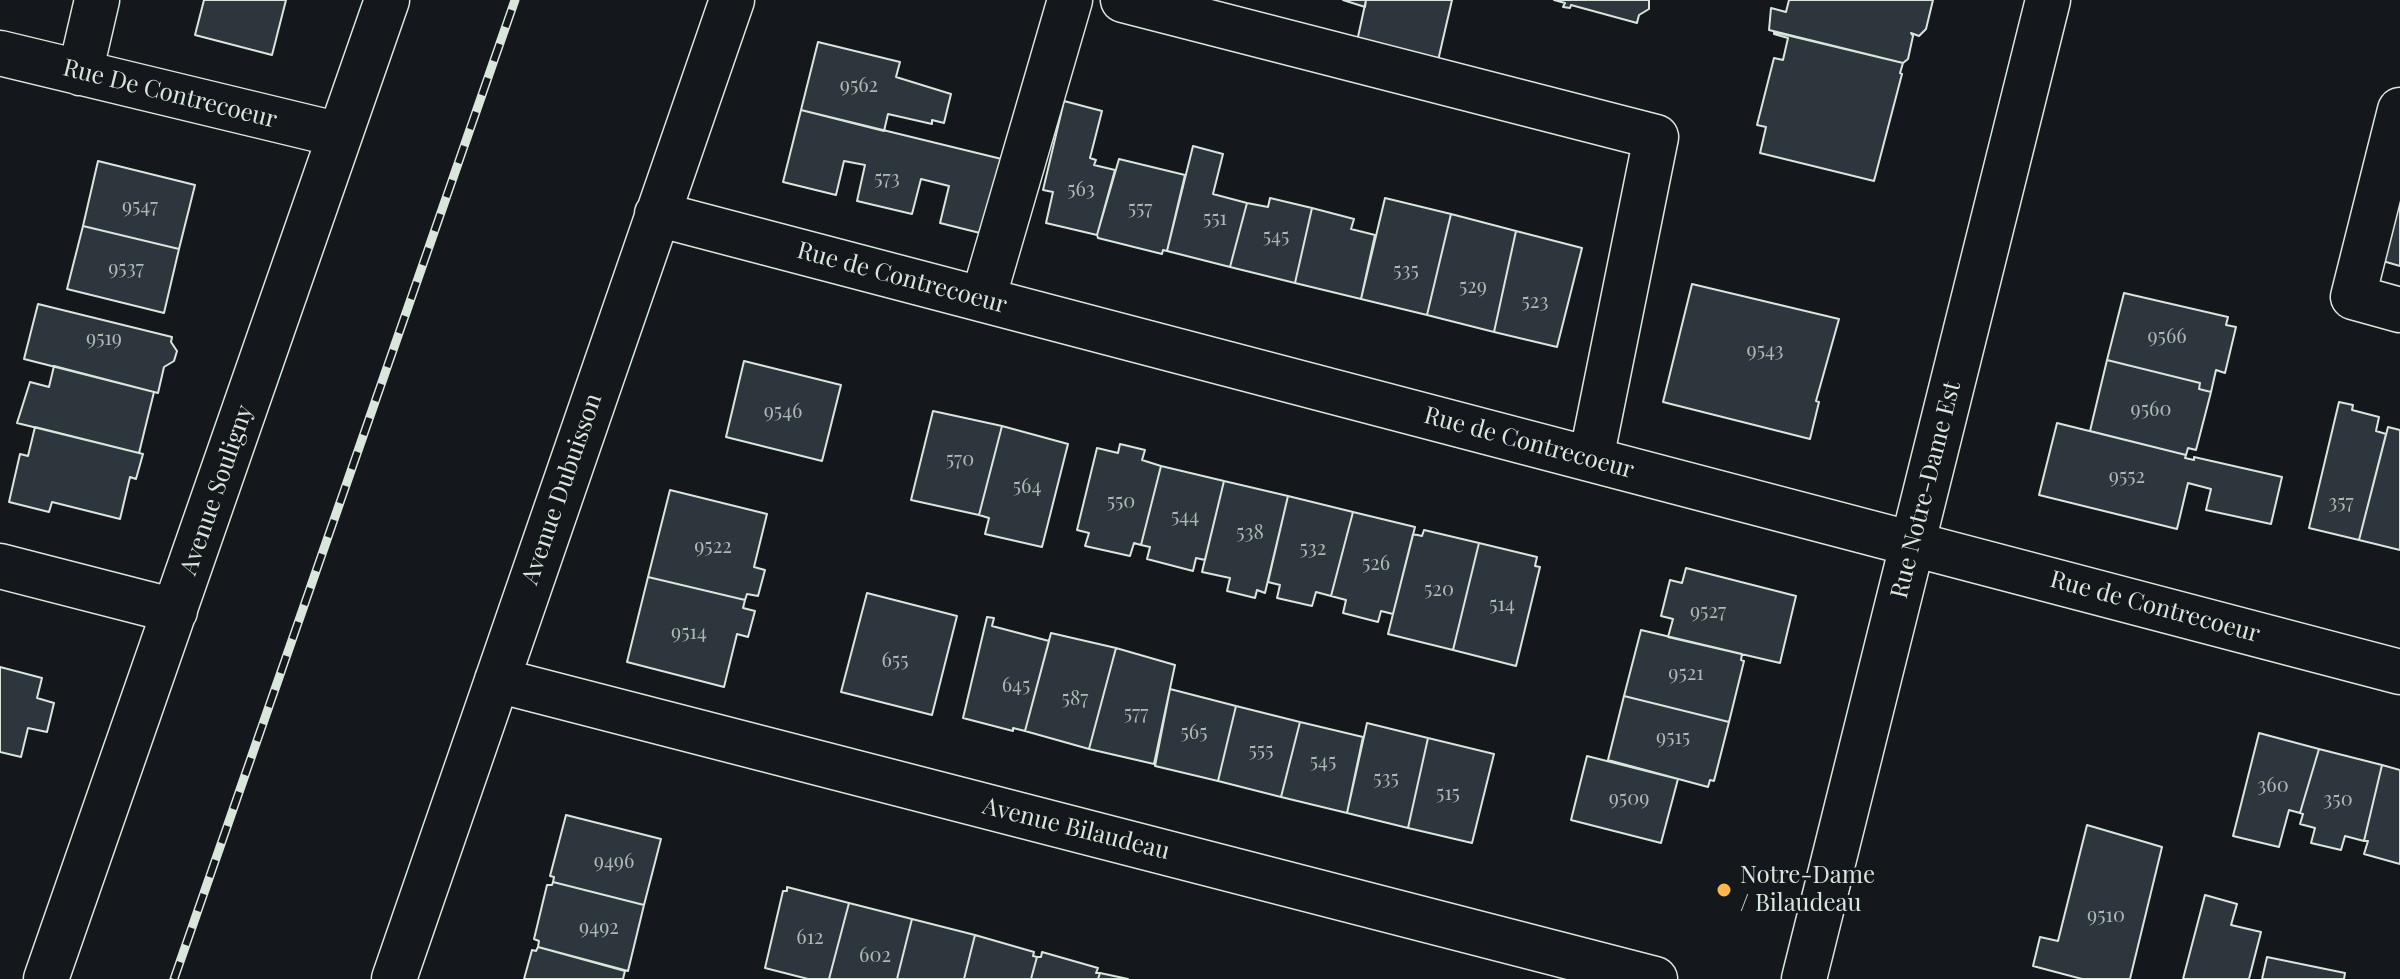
<!DOCTYPE html>
<html>
<head>
<meta charset="utf-8">
<style>
  body { margin:0 }
  canvas { display:block; background:#14181c }
</style>
</head>
<body>
<canvas width="2400" height="979"></canvas>
<script>
const c = document.querySelector('canvas').getContext('2d');
c.lineJoin = 'round';
function fillPath(path, color) {
  c.fillStyle = color;
  c.fill(path, 'evenodd');
}
function trace(path, color, width, dash) {
  c.strokeStyle = color;
  c.lineWidth = width;
  c.lineCap = dash ? 'butt' : 'round';
  c.setLineDash(dash || []);
  c.stroke(path);
}
function drawText(font, color, halo, rows, align = 'center') {
  c.font = font + ' "Playfair Display",serif';
  c.lineWidth = 6;
  c.setLineDash([]);
  c.textBaseline = 'middle';
  c.strokeStyle = halo;
  c.fillStyle = color;
  for (const [text, x, y, turn = 0] of rows) {
    c.save();
    c.translate(x, y);
    c.rotate((+turn || 0) * Math.PI / 180);
    c.textAlign = isNaN(turn) ? turn : align;
    if (halo) c.strokeText(text, 0, 0);
    c.fillText(text, 0, 0);
    c.restore();
  }
}
const building = new Path2D(`
  M204,0h82l-14,55 -77,-20z
  M1343,0h23l-1,7z
  M1366,0h86l-15,65 -81,-19z
  M1554,0h95v9l-10,6 -2,8 -66,-18 -1,3 -7,-1 2,-4z
  M1789,0h144l-7,29 -7,7 -8,-3 2,3 -5,23 -5,4 -134,-33 2,-22 15,4z
  M1774,32l129,31 -3,10 2,1 -28,107 -114,-28 6,-26 -9,-2 17,-67 9,2 5,-22 -14,-4z
  M818,42l82,20 -4,15 55,17 -7,29 -12,-3v4l-44,-10 -4,17 -83,-21z
  M1064,101l38,10 -12,47 6,2 -2,5 21,5 -18,65 -51,-12 7,-31 -10,-2z
  M801,110l217,53 -18,75 -60,-15 9,-37 -28,-7 -9,35 -55,-13 8,-36 -21,-4 -8,34 -53,-13z
  M1193,146l30,8 -10,40 34,9 -17,64 -63,-16z
  M1119,159l66,16 -18,76 -4,-1 -1,4 -64,-16 -1,-3z
  M98,161l97,24 -16,64 -96,-23z
  M2400,162v104l-24,-7z
  M1270,198l42,10 -17,75 -65,-16 17,-64 21,4z
  M1385,198l66,16 -24,101 -66,-16z
  M1312,208l42,11 -3,10 24,6 -14,64 -66,-16z
  M1451,214l65,17 -22,101 -67,-17z
  M83,226l96,23 -15,64 -97,-24z
  M1516,231l66,17 -25,99 -63,-15z
  M1692,284l147,35 -23,82 3,1 -9,37 -147,-37z
  M2124,293l104,24 -2,8 10,2 -11,46 -9,-3 -5,22 -12,-3 1,-6 -93,-23z
  M38,304l134,33 -1,5 6,9 -3,10 -10,6 -6,26 -134,-34z
  M2107,360l93,23 -1,6 12,3 -15,58 -8,-2 -2,7 -96,-24z
  M744,361l97,24 -19,76 -96,-24z
  M54,366l100,26 -15,61 -122,-30 13,-41 19,5z
  M2339,402l14,3 -1,5 27,7 -3,14 10,3 -27,106 -50,-12z
  M933,411l69,15 -23,89 -68,-15z
  M2057,423l129,32 -1,3 9,2v-3l88,20 -11,47 -65,-14 5,-21 -23,-6 -11,46 -138,-34z
  M1002,426l66,18 -26,103 -57,-13 4,-16 -10,-3z
  M35,427l108,27 -7,25 -6,-2 -10,42 -68,-17 -3,10 -40,-10 11,-48 8,2z
  M2388,427l12,3v120l-41,-10z
  M1120,444l25,6 -3,10 19,6 -20,79 -7,-2 -4,13 -45,-10 4,-13 -12,-3 20,-82 21,5z
  M1161,466l63,15 -19,79 -9,-2 -3,13 -46,-12 3,-12 -9,-2z
  M1224,481l64,15 -23,97 -8,-3 -2,8 -28,-7 3,-13 -28,-6z
  M670,490l97,24 -13,53 11,3 -7,26 -11,-2 -2,6 -97,-23z
  M1288,496l65,16 -22,84 -15,-4 -4,14 -35,-8 3,-13 -12,-3z
  M1353,512l62,15 -22,87 -12,-3 -3,11 -35,-9 3,-13 -15,-4z
  M1424,530l55,13 -26,107 -65,-16 25,-100 9,2z
  M1479,543l58,14 -2,9 5,1 -24,99 -63,-16z
  M1686,568l110,28 -16,67 -112,-26 5,-18 -12,-3 9,-36 12,3z
  M648,577l97,23 -2,8 12,3 -7,26 -11,-3 -13,53 -97,-25z
  M867,593l90,23 -25,99 -91,-23z
  M987,617l7,1 -2,8 57,15 -24,90 -12,-3v3l-50,-13z
  M1641,630l101,24 -1,6 3,1 -15,61 -105,-26z
  M1051,633l65,15 -27,101 -64,-18z
  M1116,648l59,17 -21,99 -65,-15z
  M0,667l42,11 -5,20 17,5 -7,29 -19,-4 -7,29 -21,-5z
  M1170,689l66,17 -18,75 -63,-15z
  M1624,696l105,26 -15,59 -4,-1 -2,7 -100,-27z
  M1236,706l64,16 -19,75 -63,-16z
  M1300,722l63,15 -16,76 -66,-16z
  M1367,723l61,15 -20,90 -61,-15z
  M2259,733l60,16 -19,64 -11,-3 -10,37 -46,-11z
  M1428,738l66,16 -22,89 -64,-15z
  M2319,749l63,16 -18,76 -19,-5 -4,14 -30,-7 4,-15 -15,-4 3,-10 -3,-1z
  M1587,756l91,23 -17,64 -90,-23z
  M2382,765l18,5v94l-36,-10 4,-13h-4z
  M566,815l95,24 -17,66 -91,-23 1,-5 -4,-1z
  M2087,825l75,22 -32,132h-48l-49,-13 7,-29 18,4z
  M553,882l91,23 -16,66 -90,-24 1,-6 -5,-2 13,-54h5z
  M787,887l62,16 -20,76h-21l-43,-11 18,-77h4z
  M2205,895l32,9 -6,21 30,7 -12,47h-66z
  M849,903l63,16 -15,60h-68z
  M912,919l63,16 -11,44h-67z
  M975,935l59,17 -1,4 4,1 -6,22h-67z
  M538,947l87,24 -2,8h-99l8,-29 4,1z
  M1042,952l56,16 -2,5h4l-2,6h-67l6,-22h4z
  M2267,957l78,16 -1,6h-82z
  M1100,973l28,6h-30z`);
fillPath(building, '#2c363c');
trace(building, '#d8e6dc', 2);
const minor = new Path2D(`
  M1123,0l533,137 -65,322
  M0,53l340,82
  M80,73l17,-73
  M2400,110l-47,187 47,13
  M657,214l1743,458
  M983,299l87,-299
  M0,566l175,45
  M497,680l1158,299
  M46,979l341,-979
  M394,979l338,-979`);
const major = new Path2D(`
  M1804,979l244,-979`);
trace(minor, '#d8e6dc', 47);
trace(major, '#d8e6dc', 47);
trace(minor, '#14181c', 44);
trace(major, '#14181c', 44);
const rail = new Path2D(`
  M174,979l341,-979`);
trace(rail, '#d8e6dc', 9);
trace(rail, '#14181c', 6, [18]);
for (const [x, y, r, color] of [
  [1724,890,8,"#ffb74d"]
]) {
  const dot = new Path2D();
  dot.arc(x, y, r, 0, 2 * Math.PI);
  c.fillStyle = color;
  c.fill(dot);
  trace(dot, '#14181c', 3);
}
drawText('20px', '#adbab4', null, [
  ["9562",859,86],
  ["573",887,179],
  ["563",1081,190],
  ["9547",140,207],
  ["557",1140,209],
  ["551",1215,219],
  ["545",1276,237],
  ["9537",126,269],
  ["535",1406,271],
  ["529",1473,287],
  ["523",1535,302],
  ["9566",2167,337],
  ["9519",104,339],
  ["9543",1765,351],
  ["9560",2151,410],
  ["9546",783,412],
  ["570",960,460],
  ["9552",2127,477],
  ["564",1027,487],
  ["550",1121,502],
  ["357",2341,503],
  ["544",1185,517],
  ["538",1250,533],
  ["9522",713,547],
  ["532",1313,549],
  ["526",1376,564],
  ["520",1439,590],
  ["514",1502,605],
  ["9527",1708,612],
  ["9514",689,633],
  ["655",895,661],
  ["9521",1686,674],
  ["645",1016,686],
  ["587",1075,699],
  ["577",1136,714],
  ["565",1194,733],
  ["9515",1673,738],
  ["555",1261,751],
  ["545",1323,762],
  ["535",1386,779],
  ["360",2273,786],
  ["515",1448,794],
  ["9509",1629,799],
  ["350",2338,800],
  ["9496",614,862],
  ["9510",2106,916],
  ["9492",599,928],
  ["612",810,938],
  ["602",875,956]
]);
drawText('24px', '#d8e6dc', '#14181c', [
  ["Rue De Contrecoeur",170,94,14],
  ["Rue de Contrecoeur",902,278,15],
  ["Rue de Contrecoeur",1529,443,15],
  ["Avenue Dubuisson",562,489,-71],
  ["Avenue Souligny",217,490,-71],
  ["Rue Notre-Dame Est",1926,490,-76],
  ["Rue de Contrecoeur",2155,607,15],
  ["Avenue Bilaudeau",1076,829,14]
]);
drawText('24px', '#d8e6dc', '#14181c', [
  ["Notre-Dame",1740,876],
  ["/ Bilaudeau",1740,904]
], 'left');
</script>
</body>
</html>
